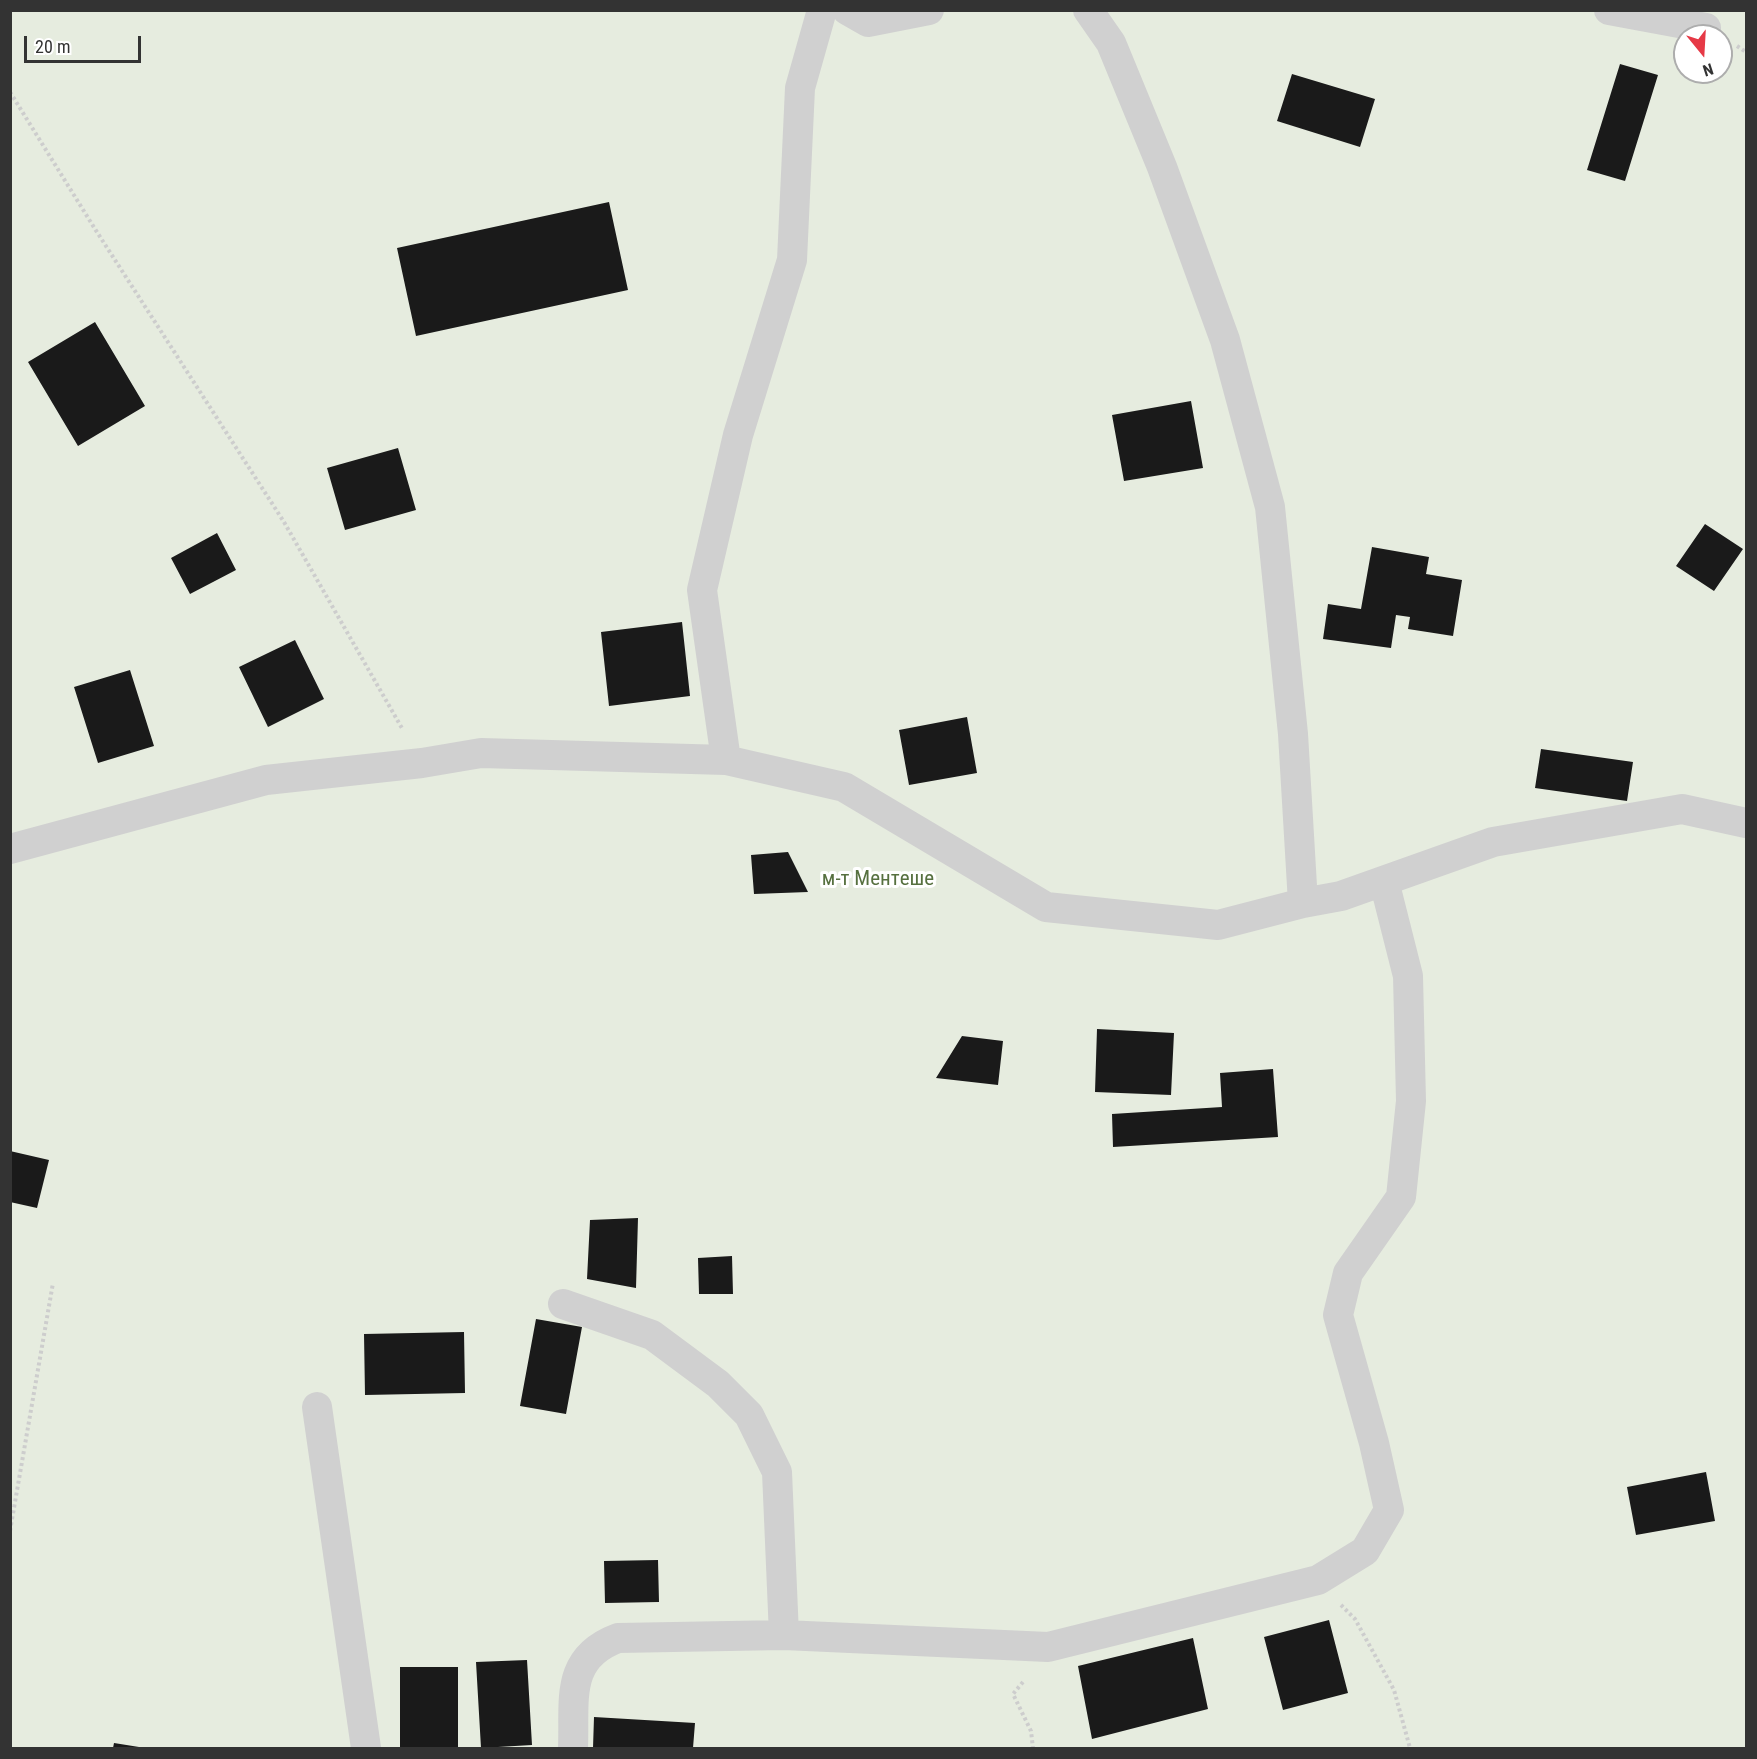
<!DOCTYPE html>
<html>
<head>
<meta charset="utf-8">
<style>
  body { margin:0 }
  #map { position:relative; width:1757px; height:1759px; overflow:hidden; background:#fff; font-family:"Roboto Condensed",sans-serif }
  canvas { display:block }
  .frame { position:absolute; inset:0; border:12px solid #333; pointer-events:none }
  .north { position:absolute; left:1673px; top:24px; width:60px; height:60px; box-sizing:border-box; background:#fff; border:2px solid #adadad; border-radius:50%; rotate:162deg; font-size:16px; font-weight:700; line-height:24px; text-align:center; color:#333 }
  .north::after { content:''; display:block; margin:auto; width:21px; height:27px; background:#e63946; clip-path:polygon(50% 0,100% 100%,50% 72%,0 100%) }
  .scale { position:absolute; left:24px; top:36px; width:117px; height:27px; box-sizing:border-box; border:3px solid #333; border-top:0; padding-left:8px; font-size:18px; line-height:21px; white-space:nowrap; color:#333; -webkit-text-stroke:4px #fff; paint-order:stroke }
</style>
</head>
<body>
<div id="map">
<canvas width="1757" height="1759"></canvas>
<div class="frame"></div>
<div class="north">N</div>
<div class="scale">20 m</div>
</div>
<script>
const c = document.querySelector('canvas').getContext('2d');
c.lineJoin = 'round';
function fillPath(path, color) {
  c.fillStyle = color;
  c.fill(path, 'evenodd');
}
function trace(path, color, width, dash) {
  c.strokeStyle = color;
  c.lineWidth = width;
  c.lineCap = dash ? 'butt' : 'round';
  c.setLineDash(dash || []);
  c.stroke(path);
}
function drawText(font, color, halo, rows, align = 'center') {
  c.font = font + ' "Roboto Condensed",sans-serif';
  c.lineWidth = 6;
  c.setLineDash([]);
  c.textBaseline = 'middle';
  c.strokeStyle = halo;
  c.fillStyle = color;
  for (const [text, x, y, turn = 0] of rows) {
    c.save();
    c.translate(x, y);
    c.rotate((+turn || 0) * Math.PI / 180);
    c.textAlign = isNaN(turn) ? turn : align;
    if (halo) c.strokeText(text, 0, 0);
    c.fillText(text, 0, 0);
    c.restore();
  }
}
fillPath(new Path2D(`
  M11,11h1735v1737h-1735zM1685,36h36v36h-36z`), '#e6ecdf');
fillPath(new Path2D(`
  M1620,64l38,11 -33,106 -38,-11z
  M1292,74l83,25 -15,48 -83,-26z
  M609,202l19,88 -212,46 -19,-88z
  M95,322l50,84 -67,40 -50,-84z
  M1191,401l12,67 -79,13 -12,-66z
  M398,448l18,62 -71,20 -18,-62z
  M1705,524l38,25 -29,42 -38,-25z
  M217,533l19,37 -46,24 -19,-36z
  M1372,547l57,10 -3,17 36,6 -9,56 -45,-7 2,-12 -14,-2 -5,33 -68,-9 5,-35 33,5z
  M682,622l8,74 -81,10 -8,-74z
  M295,640l29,59 -56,28 -29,-60z
  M130,670l24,76 -56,17 -24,-76z
  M967,717l10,56 -68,12 -10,-55z
  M1541,749l92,13 -6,39 -92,-13z
  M788,852l20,40 -54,2 -3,-39z
  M1097,1029l77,4 -3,62 -76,-3z
  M962,1036l41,5 -5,44 -62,-7z
  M1273,1069l5,68 -165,10 -1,-33 110,-7 -2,-34z
  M10,1151l39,9 -12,48 -27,-6z
  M638,1218l-2,70 -49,-9 3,-59z
  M732,1256l1,38h-34l-1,-36z
  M536,1319l46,8 -16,87 -46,-8z
  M464,1332l1,61 -100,2 -1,-61z
  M1706,1472l9,49 -79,14 -9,-48z
  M658,1560l1,42 -54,1 -1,-42z
  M1329,1620l19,73 -65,17 -19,-73z
  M1193,1638l15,71 -116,30 -14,-73z
  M527,1660l5,85 -51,3 -5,-86z
  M400,1667h58v81h-58z
  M594,1717l101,6 -2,25h-100z
  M114,1743l25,4v1h-26z`), '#1a1a1a');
trace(new Path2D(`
  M1737,46l9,6
  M10,92l85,137 189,293 119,208
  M10,1531l43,-248
  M1341,1605l14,14 39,71 16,58
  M1023,1682l-10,12 18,37 2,17`), '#cdcdcd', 4, [3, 3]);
trace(new Path2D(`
  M847,10l21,12 61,-12
  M1088,10l23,33 51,124 63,173 45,167 23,227 10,169
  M1609,10l97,18
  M726,760l-24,-170 36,-155 54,-175 8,-172 22,-78
  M10,849l256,-69 156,-17 59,-10 245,7 118,27 202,120 172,18 85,-22 38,-7 152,-54 189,-33 64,14
  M563,1304l89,31 66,49 31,31 28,57 7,163
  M317,1407l49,341
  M573,1748c2,-47 -9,-90 45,-110l166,-3 264,12 270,-67 47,-29 24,-41 -15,-67 -36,-128 10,-42 53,-76 10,-96 -3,-125 -24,-95`), '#d0d0d0', 30);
drawText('21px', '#56703f', '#fff', [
  ["м-т Ментeше",878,880]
]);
</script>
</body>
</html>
